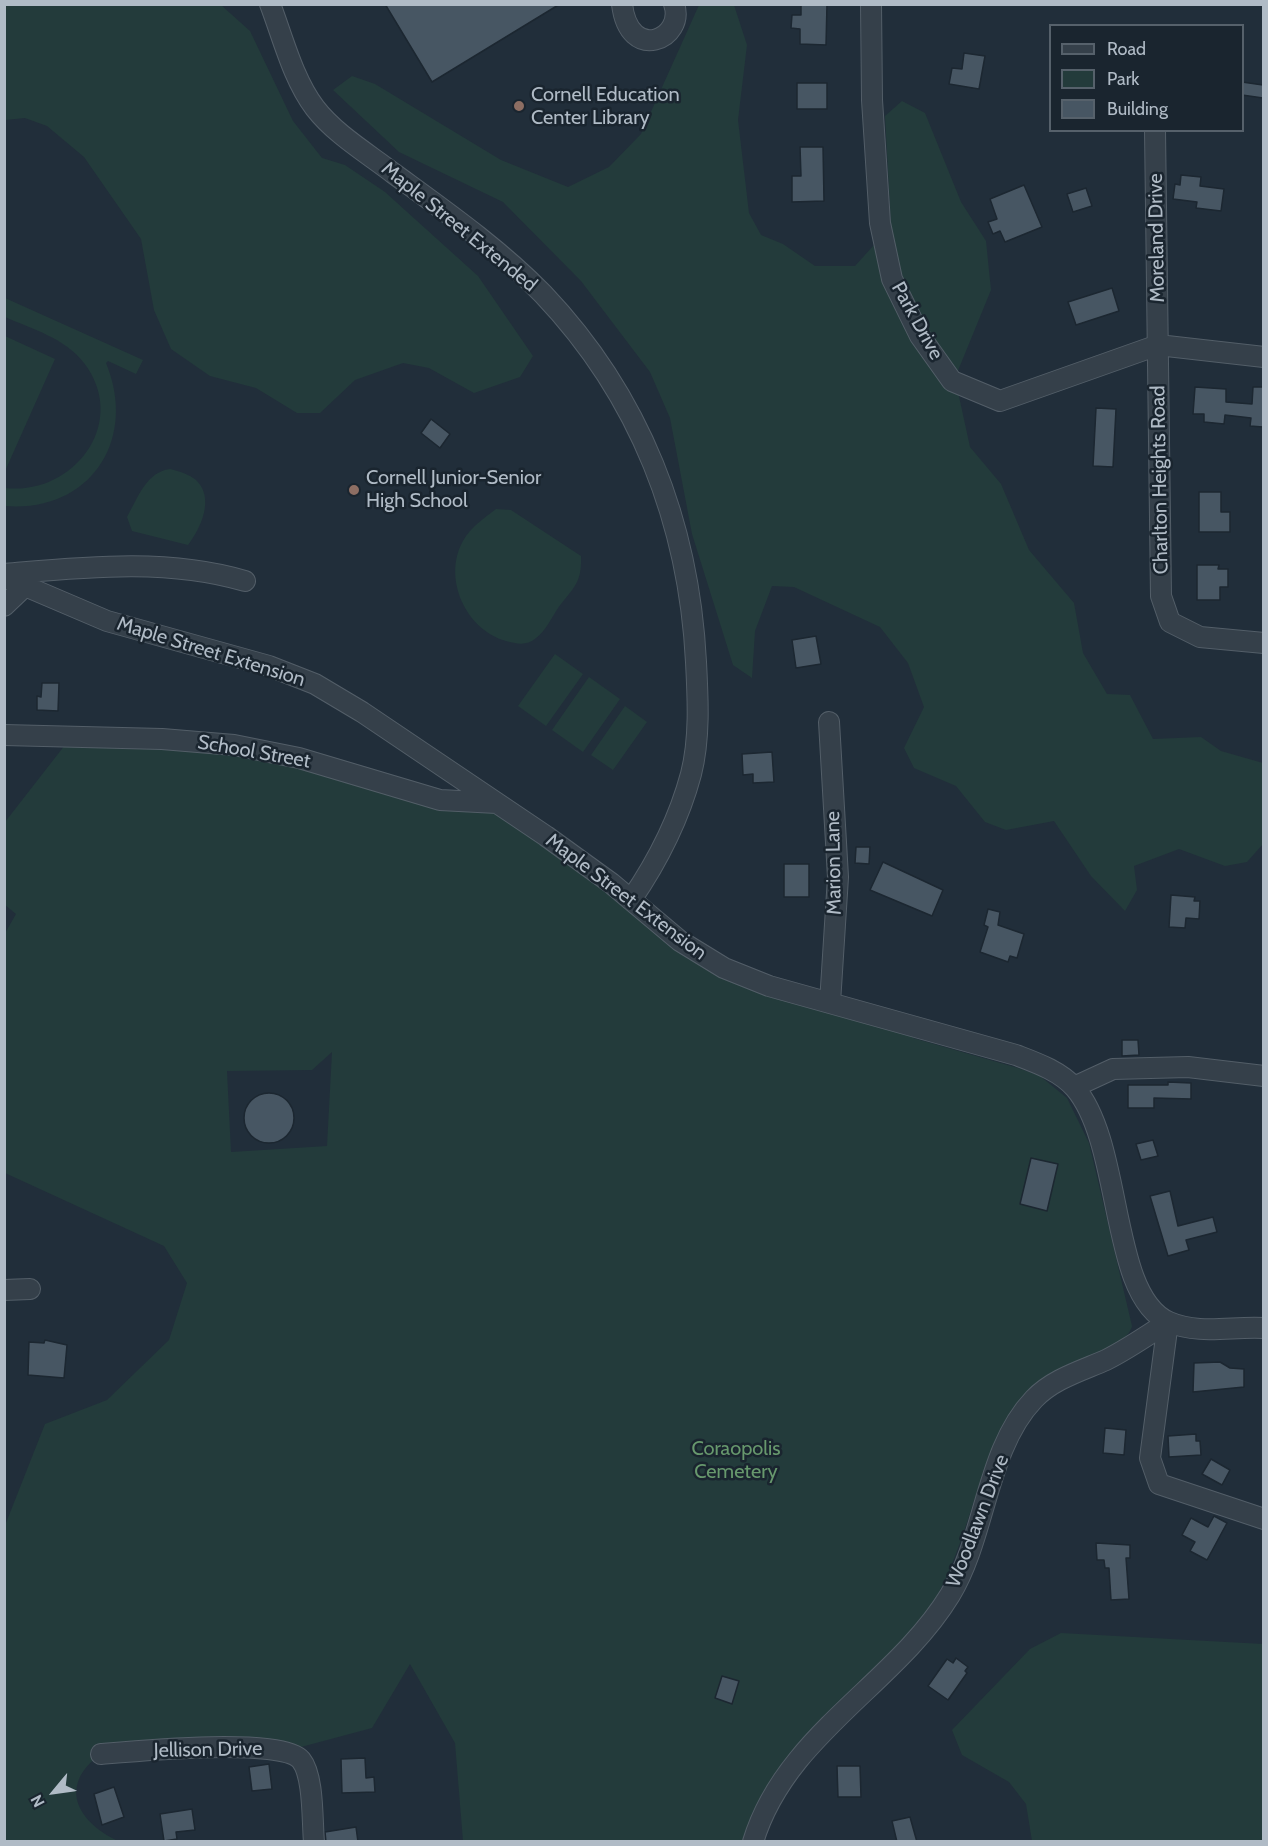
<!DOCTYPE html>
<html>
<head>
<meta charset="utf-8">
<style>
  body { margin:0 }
  #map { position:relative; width:1268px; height:1846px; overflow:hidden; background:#212e3a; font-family:Cabin,sans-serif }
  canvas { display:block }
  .frame { position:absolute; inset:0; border:6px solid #b0bbc6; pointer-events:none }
  .legend { position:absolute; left:1049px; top:24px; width:195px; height:108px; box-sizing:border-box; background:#1a252f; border:2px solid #56616b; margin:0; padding:8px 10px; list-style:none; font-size:18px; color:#b0bbc6 }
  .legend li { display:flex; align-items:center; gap:12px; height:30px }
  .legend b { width:30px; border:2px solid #56616b }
  .north { position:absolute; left:24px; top:1762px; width:60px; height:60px; -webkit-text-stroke:4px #1a252f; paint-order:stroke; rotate:241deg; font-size:16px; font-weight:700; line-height:24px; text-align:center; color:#b0bbc6 }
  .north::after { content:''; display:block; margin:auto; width:21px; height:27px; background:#b0bbc6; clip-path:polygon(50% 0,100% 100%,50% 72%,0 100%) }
</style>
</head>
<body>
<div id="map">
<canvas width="1268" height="1846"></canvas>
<div class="frame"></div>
<ul class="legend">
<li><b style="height:8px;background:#35404a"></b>Road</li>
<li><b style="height:16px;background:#233b3b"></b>Park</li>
<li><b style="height:16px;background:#475663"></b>Building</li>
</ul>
<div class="north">N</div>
</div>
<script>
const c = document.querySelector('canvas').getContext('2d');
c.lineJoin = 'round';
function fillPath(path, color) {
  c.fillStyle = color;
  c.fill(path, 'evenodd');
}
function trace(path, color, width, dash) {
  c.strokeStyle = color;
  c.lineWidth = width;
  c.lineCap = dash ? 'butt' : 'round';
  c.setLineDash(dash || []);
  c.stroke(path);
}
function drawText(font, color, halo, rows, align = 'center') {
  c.font = font + ' Cabin,sans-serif';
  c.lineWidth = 5;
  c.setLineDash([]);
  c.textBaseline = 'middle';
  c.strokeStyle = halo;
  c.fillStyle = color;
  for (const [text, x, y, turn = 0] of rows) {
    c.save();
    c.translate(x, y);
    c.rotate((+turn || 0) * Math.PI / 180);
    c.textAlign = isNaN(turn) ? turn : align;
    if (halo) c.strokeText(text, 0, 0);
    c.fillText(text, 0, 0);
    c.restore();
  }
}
fillPath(new Path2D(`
  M5,4l216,1 29,26 43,90 29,37 23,7 40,27 93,84 55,80 -13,21 -46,16 -45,-25 -26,-5 -48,17 -35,33h-23l-41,-25 -46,-12 -39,-27 -17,-39 -13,-71 -57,-82 -37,-31 -22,-8 -20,2z
  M699,5h35l13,40 -9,75 11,93 12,22 22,9 32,22h40l36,-40 -6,-110 17,-15 23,12 36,89 25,39 5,49 -36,88 15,69 31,37 28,66 45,53 9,50 24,41 23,1 23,44 48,-2 20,14 42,12v81l-16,18 -22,4 -46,-17 -45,17 3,24 -12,21 -34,-35 -37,-55 -48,9 -21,-8 -29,-36 -42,-18 -10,-20 20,-41 -16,-44 -28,-36 -86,-40 -22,-1 -17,45 -3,47 -19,-13 -41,-131 -22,-116 -20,-46 -69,-91 -78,-79 -104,-50 -66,-62 19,-14 23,8 126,76 67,27 41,-20 32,-33z
  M5,298l138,62 -7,14 -28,-13 -2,2c32,77 -16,150 -101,143v-18c68,8 125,-65 79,-125 -19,-25 -52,-34 -79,-46z
  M5,336l50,23 -49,110 -2,-1z
  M170,469c8,2 19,5 26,11 19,18 5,48 -8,65l-56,-14 -5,-14c11,-19 19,-45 43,-48z
  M496,509l15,1 70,46c1,27 -7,31 -23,52 -6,9 -13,24 -22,30 -9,8 -19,6 -30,3 -40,-11 -64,-63 -43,-100 7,-13 21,-23 33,-32z
  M555,654l28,20 -37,52 -28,-20z
  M589,677l31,22 -37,53 -31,-22z
  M625,706l22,16 -34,48 -22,-15z
  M72,736l227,22 198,45 209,156 210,68 -3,11 105,30 22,8 27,22 22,45 43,183c-5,25 -84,44 -105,67 -52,57 -55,158 -104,225 -13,18 -31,33 -47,49 -55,55 -108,98 -133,174h-280l-8,-98 -45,-79 -38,64 -86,23 -185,3c-43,31 -25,67 17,87h-113l-1,-313 41,-104 62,-24 62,-60 18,-57 -23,-37 -159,-73 -1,-238 12,-21 -11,-9v-83zM332,1052l-5,94 -96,6 -4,-81 85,-1z
  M1061,1633l202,11v197h-231l-6,-37 -17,-22 -47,-27 -10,-25 78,-81z`), '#233b3b');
const building = new Path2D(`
  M385,4h175l-128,78z
  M801,4h26l-1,41 -26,-1v-15l-9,-1 1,-13h9z
  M964,53l21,3 -6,33 -30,-5 3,-16 10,1z
  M1242,82l21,3v13l-21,-3z
  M797,83h30v26h-30z
  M800,147h23l1,54 -32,1v-26h9z
  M1181,175l20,2 -1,9 24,3 -3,22 -25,-3 1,-6 -24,-3 2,-15 5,1z
  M1024,185l18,42 -37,15 -5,-11 -7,3 -5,-12 9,-3 -7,-20z
  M1086,188l6,18 -19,6 -6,-18z
  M1112,288l7,23 -43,14 -8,-23z
  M1195,387l31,2v13l26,2 1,-17h10v40l-13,-1 1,-8 -26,-3 -1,9 -20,-2v-8h-11z
  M1096,408l20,1 -3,58 -20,-1z
  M431,419l19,15 -10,14 -19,-15z
  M1199,492h22v20h9v20h-31z
  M1197,565h22l-1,4h10v18h-8v13h-23z
  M816,636l5,28 -25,4 -4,-28z
  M42,683h17l-1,28 -21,-1v-14l4,1z
  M772,752l2,30 -21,1v-9l-10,1 -1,-21z
  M856,847h14l-1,17 -14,-1z
  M883,862l60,28 -11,26 -62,-26z
  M784,864h25v33h-25z
  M1171,895l24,2 -1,4h6l-1,18 -13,-1 -1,10 -16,-1z
  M988,909l12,3 -2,13 26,9 -7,24 -7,-2 -2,6 -28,-10 8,-25 -4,-2z
  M1122,1040h16l1,15 -17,1z
  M1168,1082l23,1v16l-37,-1v10h-26v-23h40z
  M244 1118a25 25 0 1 1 50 0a25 25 0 1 1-50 0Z
  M1153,1140l5,16 -17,4 -5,-16z
  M1031,1158l27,6 -11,47 -27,-7z
  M1170,1191l8,35 35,-9 4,15 -31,8 3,10 -21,6 -18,-60z
  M45,1340l22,5 -3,33 -36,-3 1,-33 15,1z
  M1220,1362l10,6 14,1v18l-51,5 1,-29z
  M1105,1428l21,2 -2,25 -21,-2z
  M1196,1434v7h4l1,14 -32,2 -1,-21z
  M1211,1459l19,11 -8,15 -20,-11z
  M1214,1516l13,7 -20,37 -17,-9 5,-9 -13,-7 9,-17 17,9z
  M1096,1543l34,2v13h-4l3,41 -18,1 -2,-32h-4l-1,-8h-7z
  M956,1658l12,9 -3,4 2,2 -19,27 -20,-14 19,-27 6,4z
  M722,1676l17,5 -7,23 -17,-6z
  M365,1758l1,20 8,-1 1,15 -33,1 -1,-34z
  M269,1764l3,25 -20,2 -3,-24z
  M837,1766h23l1,31h-23z
  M114,1787l10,30 -22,8 -8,-31z
  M192,1809l3,21 -19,2 1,7 -13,2 -4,-27z
  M910,1817l7,25h-20l-5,-21z
  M356,1827l2,15h-32l-1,-10z`);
fillPath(building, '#475663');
trace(building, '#1c2731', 1.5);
const minor = new Path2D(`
  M270,4c13,34 23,75 45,104 20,26 52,45 78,65 52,38 105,75 150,121 97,102 146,229 153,368 2,37 4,77 -5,112 -12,45 -34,88 -60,126
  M622,4c7,60 64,35 52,0
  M871,4l1,96 8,123 12,56 28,57 32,45 48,20 158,-56 106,12
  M1155,130l6,466 9,26 30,15 64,6
  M4,574c81,-7 163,-16 241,7
  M4,577l103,44 162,45 46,18 47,28 184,124 65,47 69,58 44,27 45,18 247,69c21,8 44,16 59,33 49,58 34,208 94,234 30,13 63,4 95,6
  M4,606l21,-20
  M829,722l9,155 -8,126
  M4,735l158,4 72,6 65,13 141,42 57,3
  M1074,1087l39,-18 75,-2 76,9
  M4,1290l26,-1
  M1168,1322l-18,136 9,26 105,35
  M101,1754c34,-3 181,-17 200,6 13,16 11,61 13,82
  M753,1842c32,-107 142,-157 197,-247 36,-59 36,-146 84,-196 19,-20 47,-28 72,-39 22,-11 42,-25 62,-38`);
trace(minor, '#535e68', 22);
trace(minor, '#35404a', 20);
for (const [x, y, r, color] of [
  [519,106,6,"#8d6e63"],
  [354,490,6,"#8d6e63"]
]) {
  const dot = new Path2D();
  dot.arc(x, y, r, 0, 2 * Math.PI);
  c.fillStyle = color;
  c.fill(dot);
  trace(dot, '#1a252f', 2);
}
drawText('20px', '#b0bbc6', '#1a252f', [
  ["Cornell Education",531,95],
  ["Center Library",531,118],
  ["Cornell Junior-Senior",366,478],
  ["High School",366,501]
], 'left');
drawText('20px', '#b0bbc6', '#1a252f', [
  ["Maple Street Extended",459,227,39],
  ["Moreland Drive",1157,238,-91],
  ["Park Drive",917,321,61],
  ["Charlton Heights Road",1160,480,-91],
  ["Maple Street Extension",211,652,17],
  ["School Street",254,752,10],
  ["Marion Lane",834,863,-91],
  ["Maple Street Extension",626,897,37],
  ["Woodlawn Drive",978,1521,-69],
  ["Jellison Drive",208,1750,-1]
]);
drawText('20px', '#67986d', '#1a252f', [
  ["Coraopolis",736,1449],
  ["Cemetery",736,1472]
]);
</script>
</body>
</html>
